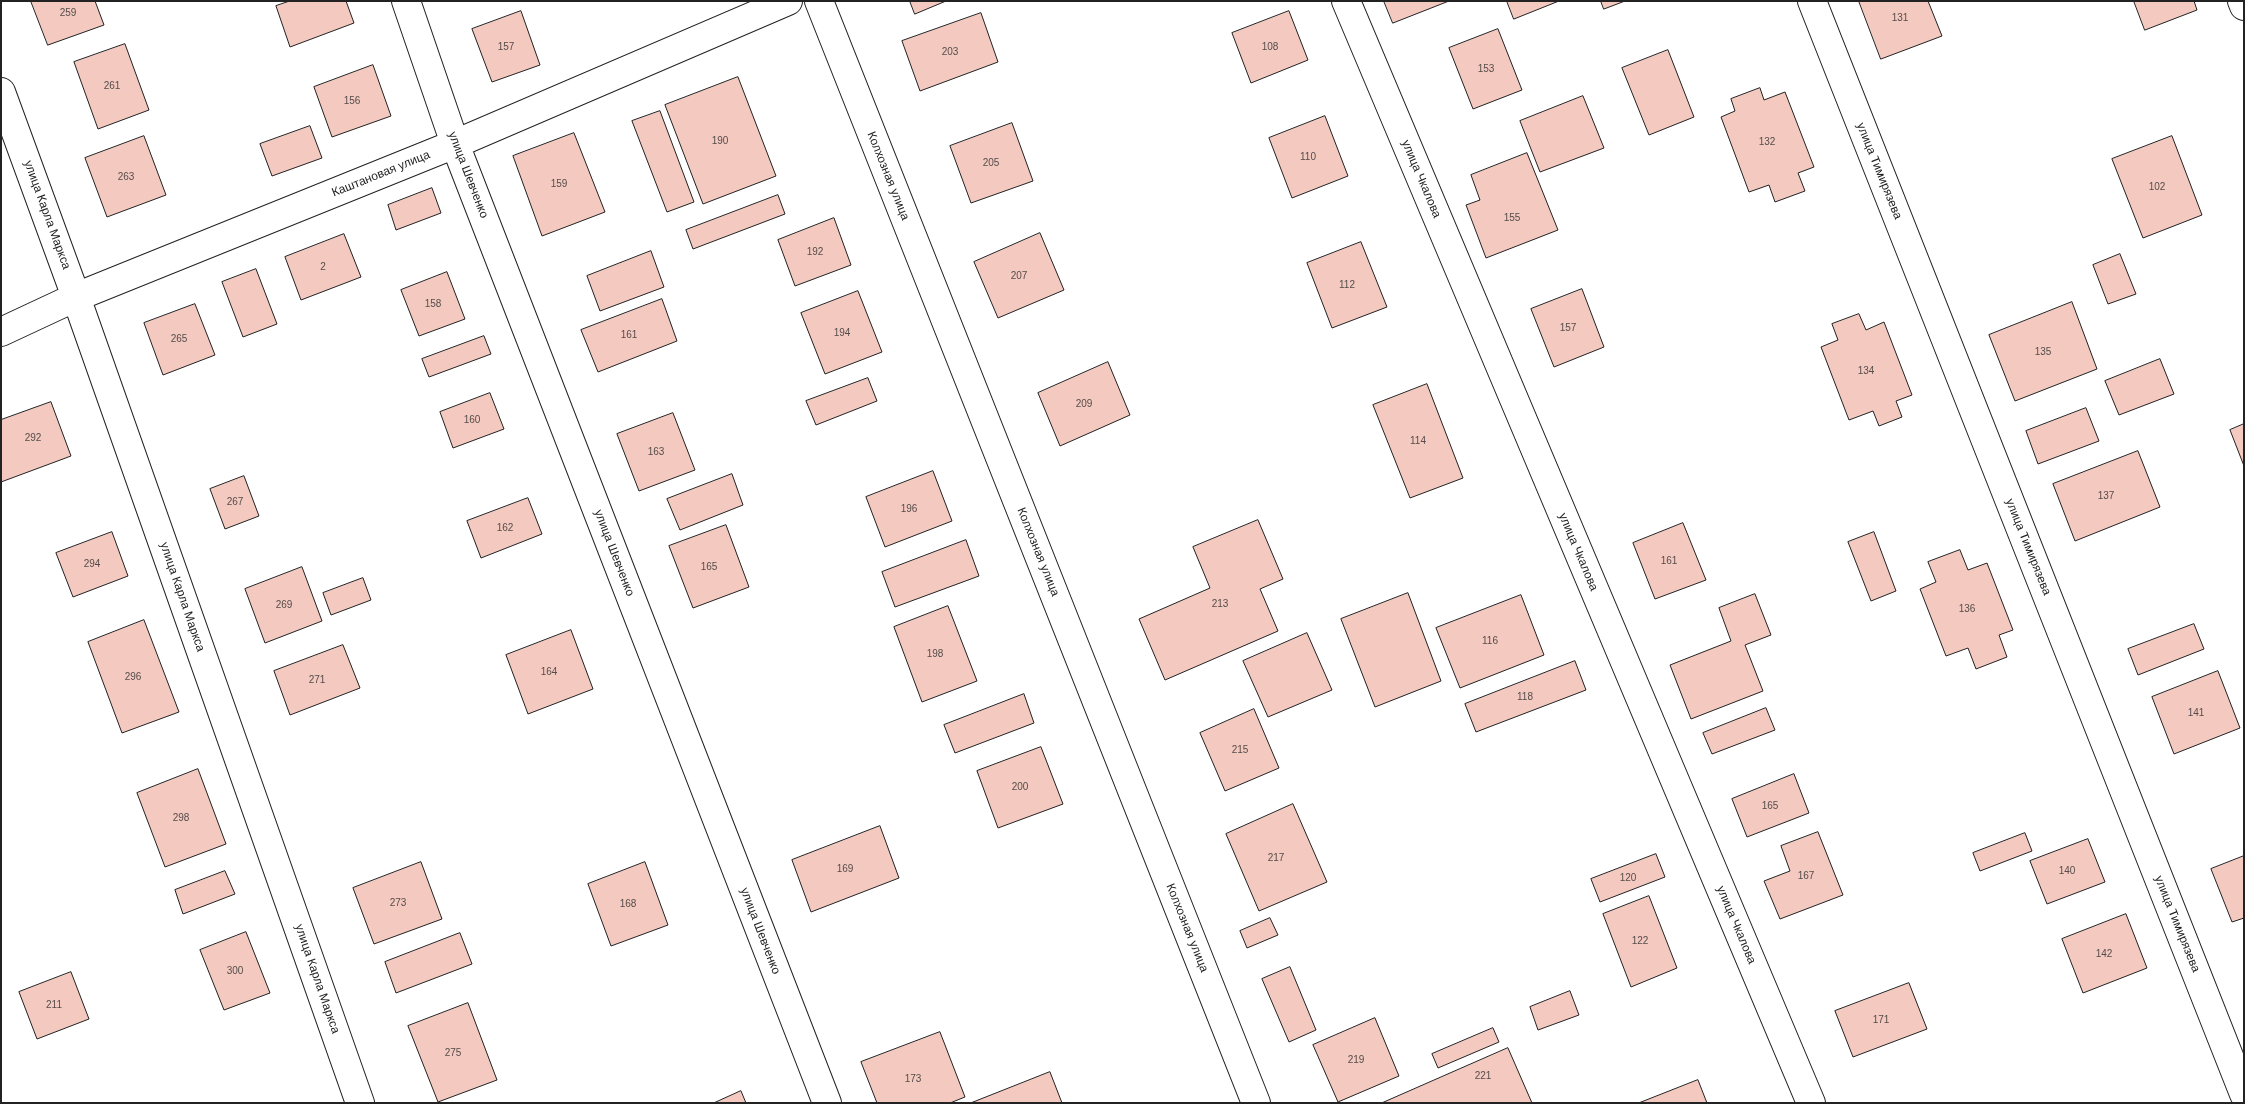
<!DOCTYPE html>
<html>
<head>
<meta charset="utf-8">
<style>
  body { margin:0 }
  #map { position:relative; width:2245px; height:1104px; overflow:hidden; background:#fff; font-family:Arial,sans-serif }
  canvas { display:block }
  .frame { position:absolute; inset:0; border:2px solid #222; pointer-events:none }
</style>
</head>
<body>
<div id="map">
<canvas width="2245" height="1104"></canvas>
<div class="frame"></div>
</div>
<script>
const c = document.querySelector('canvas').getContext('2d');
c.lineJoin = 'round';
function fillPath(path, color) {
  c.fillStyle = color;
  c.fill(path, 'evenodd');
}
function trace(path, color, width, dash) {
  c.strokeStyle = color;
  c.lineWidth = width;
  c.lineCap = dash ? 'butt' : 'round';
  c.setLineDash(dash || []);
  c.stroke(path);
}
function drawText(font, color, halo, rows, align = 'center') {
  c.font = font + ' Arial,sans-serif';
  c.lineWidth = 4;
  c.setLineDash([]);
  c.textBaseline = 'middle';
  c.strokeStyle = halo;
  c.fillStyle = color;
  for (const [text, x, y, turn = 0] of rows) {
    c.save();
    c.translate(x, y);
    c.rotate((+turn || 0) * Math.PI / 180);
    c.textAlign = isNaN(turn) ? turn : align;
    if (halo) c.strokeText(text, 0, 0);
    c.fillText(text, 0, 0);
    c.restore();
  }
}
const building = new Path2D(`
  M31,1h64l9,24 -56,20z
  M290,1h56l8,22 -64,24 -14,-41z
  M910,1h36l-31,13z
  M1384,1h65l-56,22z
  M1507,1h52l-45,18z
  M1601,1h24l-21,8z
  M1859,1h69l14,35 -61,23z
  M2134,1h60l3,9 -52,20z
  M521,11l19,54 -48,17 -20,-53z
  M1289,11l19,49 -57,23 -19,-50z
  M981,13l17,49 -78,29 -18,-50z
  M1498,29l24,61 -49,19 -24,-61z
  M125,44l24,66 -51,19 -24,-67z
  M1668,50l26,67 -45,18 -27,-67z
  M373,65l18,51 -59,21 -18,-50z
  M738,77l38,99 -73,28 -38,-99z
  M1760,88l4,12 21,-8 29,75 -16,6 7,18 -30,11 -6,-17 -20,7 -28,-75 14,-6 -4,-12z
  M1583,96l21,52 -64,24 -20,-51z
  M660,111l34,91 -27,10 -35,-91z
  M1325,116l23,60 -56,22 -23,-60z
  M1012,123l21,58 -62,22 -21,-57z
  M310,126l12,32 -50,18 -12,-32z
  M574,133l31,79 -63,24 -29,-80z
  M144,136l22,59 -59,22 -22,-59z
  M2172,136l30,79 -59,23 -31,-79z
  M1527,153l31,77 -72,28 -20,-53 14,-5 -9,-25z
  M432,188l9,25 -45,17 -8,-25z
  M778,195l7,19 -92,35 -7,-19z
  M834,218l17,47 -56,21 -17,-46z
  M1040,233l24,57 -66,28 -24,-56z
  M344,234l17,43 -60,23 -16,-43z
  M1361,242l26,65 -55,21 -25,-65z
  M651,251l13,36 -64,24 -13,-35z
  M2120,254l16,40 -28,10 -15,-39z
  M256,269l21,55 -34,13 -21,-55z
  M447,272l18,47 -46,17 -18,-46z
  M1582,289l22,58 -50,20 -23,-58z
  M858,291l24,61 -57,22 -24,-61z
  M662,299l15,42 -79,31 -17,-42z
  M2072,302l25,67 -82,32 -26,-66z
  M195,304l20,51 -52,20 -19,-52z
  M1859,314l7,16 18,-8 28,73 -16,6 6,16 -23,9 -6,-15 -24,9 -28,-73 17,-7 -6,-16z
  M484,336l7,18 -62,23 -7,-18z
  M2160,359l14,35 -55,21 -14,-34z
  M1108,362l22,53 -70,31 -22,-53z
  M868,378l9,23 -61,24 -10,-24z
  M1427,384l36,94 -53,20 -37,-93z
  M490,393l14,36 -51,19 -13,-36z
  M51,402l20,54 -70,26v-62z
  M2086,408l13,33 -61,23 -12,-33z
  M673,413l22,57 -56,21 -22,-57z
  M2244,424v42l-14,-36z
  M2138,451l22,56 -85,34 -22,-57z
  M933,471l19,50 -67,26 -19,-50z
  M732,474l11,31 -63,25 -13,-31z
  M244,476l15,40 -34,13 -15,-40z
  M528,498l14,36 -61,24 -14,-37z
  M1258,520l25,59 -23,10 18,42 -113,49 -26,-61 71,-31 -17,-41z
  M1683,523l23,57 -51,19 -22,-56z
  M726,525l23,62 -56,21 -24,-62z
  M112,532l16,44 -55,21 -17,-44z
  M1874,532l22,59 -25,10 -23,-59z
  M966,540l13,36 -84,31 -13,-35z
  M1960,550l8,20 19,-7 26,67 -14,5 8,22 -31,12 -8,-21 -22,8 -26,-67 16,-7 -8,-20z
  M302,567l20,54 -57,22 -20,-54z
  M363,578l8,22 -40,15 -8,-22z
  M1408,593l33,88 -66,26 -34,-88z
  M1755,594l16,41 -26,10 18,46 -72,28 -21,-54 61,-24 -12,-33z
  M1521,595l23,60 -84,33 -24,-60z
  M948,606l29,75 -55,21 -28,-75z
  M144,620l35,92 -57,21 -34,-91z
  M2194,624l10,25 -66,26 -10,-26z
  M571,630l22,59 -65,25 -22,-59z
  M1307,633l25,57 -64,27 -25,-56z
  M343,645l17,43 -70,27 -16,-44z
  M1575,661l11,29 -110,42 -11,-28z
  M2218,671l22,57 -66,26 -22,-57z
  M1024,694l10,29 -79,30 -11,-28z
  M1766,708l9,22 -63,24 -9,-21z
  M1254,709l25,59 -54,23 -25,-58z
  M1041,747l22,57 -65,24 -21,-57z
  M198,769l28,75 -61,23 -28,-74z
  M1794,774l15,39 -62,24 -15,-38z
  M1293,804l34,78 -68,29 -33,-77z
  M880,826l19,52 -88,34 -19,-52z
  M1818,832l25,63 -63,24 -16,-38 26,-10 -9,-25z
  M2025,833l7,18 -52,20 -7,-18z
  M2088,839l17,43 -58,22 -17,-43z
  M1656,854l9,23 -65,25 -9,-23z
  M2244,856v62l-12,4 -21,-53z
  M421,862l21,57 -68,25 -21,-56z
  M645,862l23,63 -57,21 -23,-62z
  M225,871l10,23 -52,20 -8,-24z
  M1649,896l28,72 -46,19 -28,-73z
  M2126,914l21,54 -64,25 -21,-54z
  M1270,918l8,17 -31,13 -7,-17z
  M246,932l24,61 -46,17 -24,-60z
  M460,933l12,31 -76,29 -11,-31z
  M1290,967l26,63 -27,12 -27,-63z
  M71,972l18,47 -52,20 -18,-47z
  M1909,983l18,46 -74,28 -18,-46z
  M1570,991l9,24 -41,15 -8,-23z
  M468,1003l29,77 -59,22 -30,-76z
  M1375,1018l24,58 -61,26 -25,-57z
  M1493,1028l6,14 -61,26 -6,-14z
  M940,1032l25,65 -15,6h-73l-16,-41z
  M1508,1048l24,55h-150z
  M1050,1072l12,31h-91z
  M1698,1080l9,23h-68z
  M741,1091l5,12h-32z`);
fillPath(building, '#f3c9c0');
trace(building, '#222', 1);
const minor = new Path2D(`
  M406,1l49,143 372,959
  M819,1l437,1102
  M1346,1l465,1102
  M1812,1l432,1093
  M2242,1l2,5
  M1,92l75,205 284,806
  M1,332l75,-35 379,-153 333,-143`);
trace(minor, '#222', 30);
trace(minor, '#fff', 28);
drawText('10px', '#564c4a', null, [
  ["259",68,13],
  ["131",1900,18],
  ["157",506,47],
  ["108",1270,47],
  ["203",950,52],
  ["153",1486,69],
  ["261",112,86],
  ["156",352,101],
  ["190",720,141],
  ["132",1767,142],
  ["110",1308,157],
  ["205",991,163],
  ["263",126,177],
  ["159",559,184],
  ["102",2157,187],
  ["155",1512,218],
  ["192",815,252],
  ["2",323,267],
  ["207",1019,276],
  ["112",1347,285],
  ["158",433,304],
  ["157",1568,328],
  ["194",842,333],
  ["161",629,335],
  ["265",179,339],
  ["135",2043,352],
  ["134",1866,371],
  ["209",1084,404],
  ["160",472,420],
  ["292",33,438],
  ["114",1418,441],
  ["163",656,452],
  ["137",2106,496],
  ["267",235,502],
  ["196",909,509],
  ["162",505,528],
  ["161",1669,561],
  ["294",92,564],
  ["165",709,567],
  ["213",1220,604],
  ["269",284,605],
  ["136",1967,609],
  ["116",1490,641],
  ["198",935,654],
  ["164",549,672],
  ["296",133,677],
  ["271",317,680],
  ["118",1525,697],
  ["141",2196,713],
  ["215",1240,750],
  ["200",1020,787],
  ["165",1770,806],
  ["298",181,818],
  ["217",1276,858],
  ["169",845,869],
  ["140",2067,871],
  ["167",1806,876],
  ["120",1628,878],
  ["273",398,903],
  ["168",628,904],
  ["122",1640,941],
  ["142",2104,954],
  ["300",235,971],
  ["211",54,1005],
  ["171",1881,1020],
  ["275",453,1053],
  ["219",1356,1060],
  ["221",1483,1076],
  ["173",913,1079]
]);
drawText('12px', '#222', '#fff', [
  ["улица Тимирязева",1879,171,68],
  ["Каштановая улица",381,174,-22],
  ["улица Шевченко",468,175,69],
  ["Колхозная улица",888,176,68],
  ["улица Чкалова",1421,179,67],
  ["улица Карла Маркса",47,215,70],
  ["улица Тимирязева",2028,547,68],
  ["Колхозная улица",1038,552,68],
  ["улица Чкалова",1578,552,67],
  ["улица Шевченко",614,553,69],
  ["улица Карла Маркса",182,597,71],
  ["улица Тимирязева",2177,924,68],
  ["улица Чкалова",1736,925,67],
  ["Колхозная улица",1187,928,68],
  ["улица Шевченко",760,931,69],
  ["улица Карла Маркса",317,979,71]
]);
</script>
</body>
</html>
